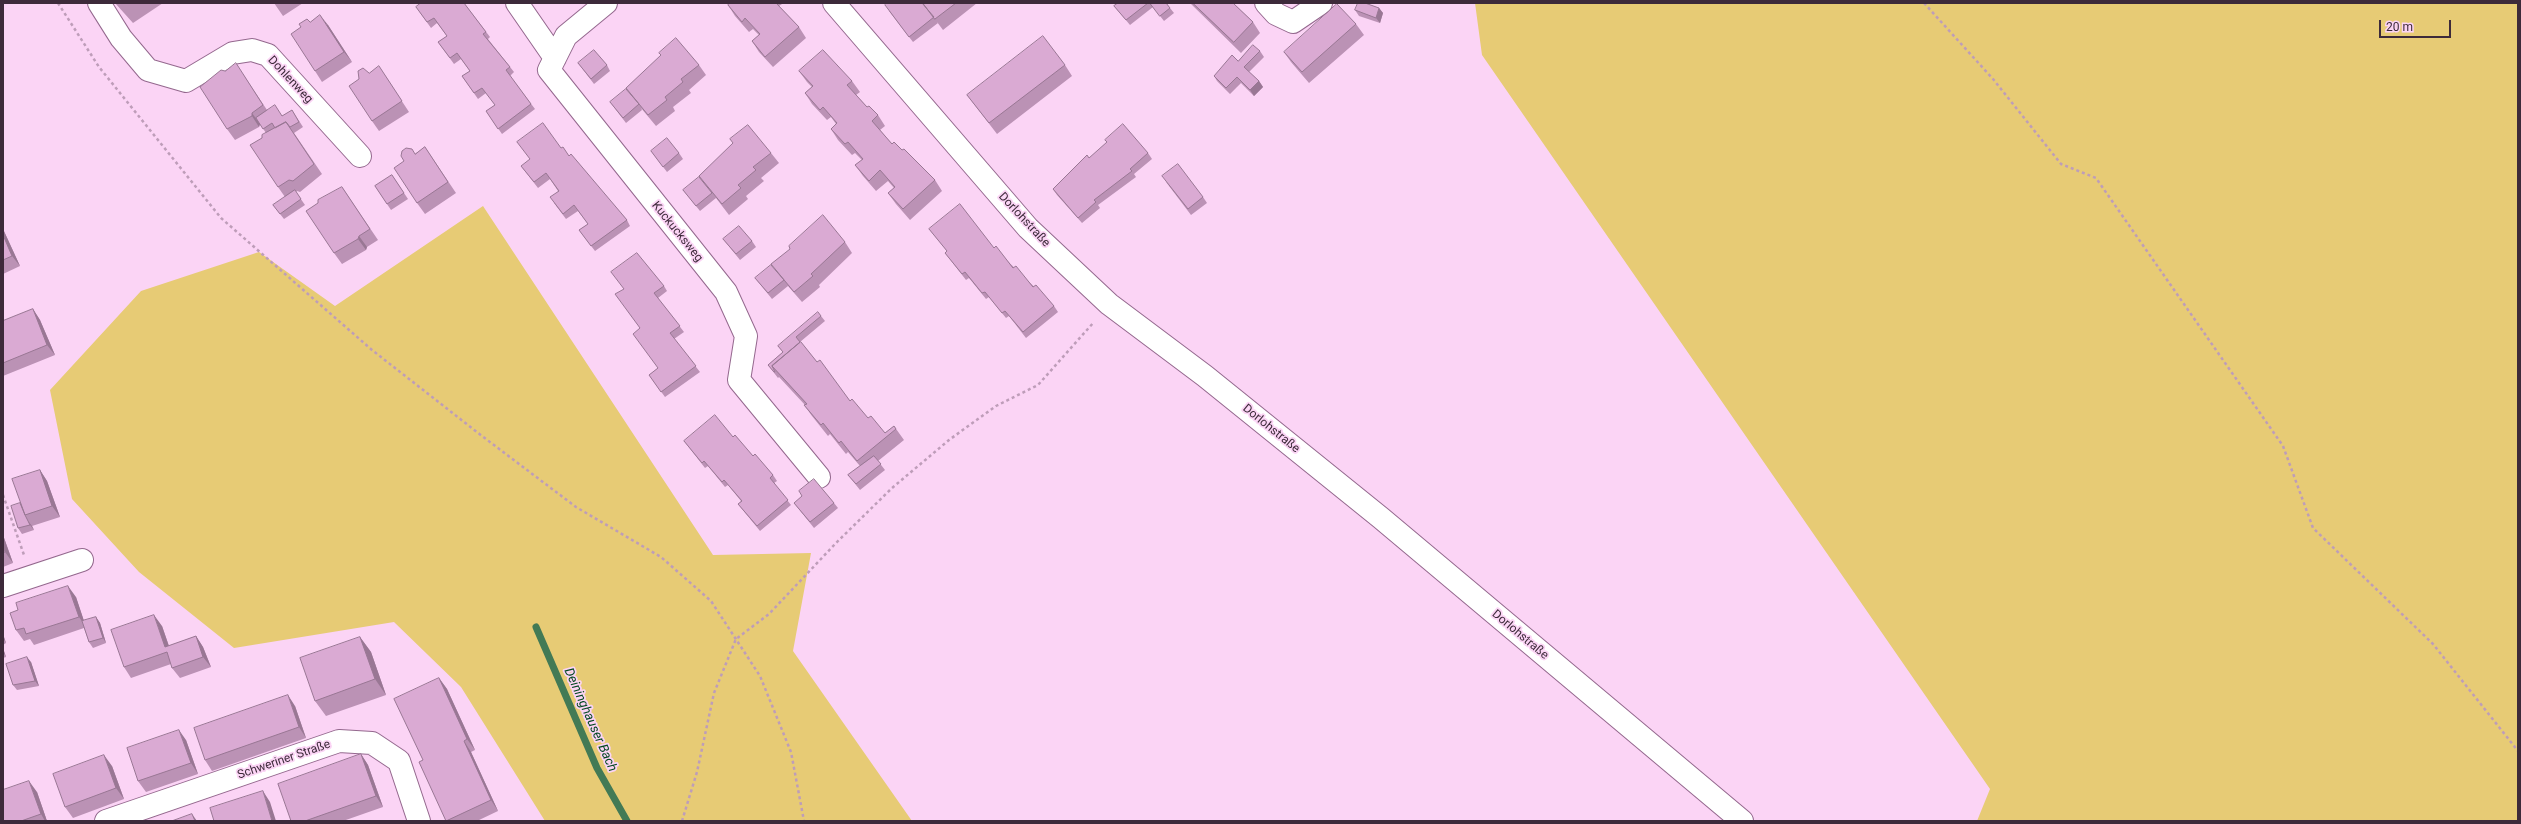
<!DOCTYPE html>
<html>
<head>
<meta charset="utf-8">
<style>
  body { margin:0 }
  #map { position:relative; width:2521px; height:824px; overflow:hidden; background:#fbd4f5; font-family:Roboto,sans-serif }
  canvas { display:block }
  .frame { position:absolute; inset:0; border:4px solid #3d2a3a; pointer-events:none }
  .scale { position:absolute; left:2379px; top:20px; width:72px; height:18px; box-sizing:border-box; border:2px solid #3d2a3a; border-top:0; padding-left:5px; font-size:12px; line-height:14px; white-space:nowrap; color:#3d2a3a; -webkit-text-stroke:3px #fbd4f5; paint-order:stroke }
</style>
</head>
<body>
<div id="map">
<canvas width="2521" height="824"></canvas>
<div class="frame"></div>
<div class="scale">20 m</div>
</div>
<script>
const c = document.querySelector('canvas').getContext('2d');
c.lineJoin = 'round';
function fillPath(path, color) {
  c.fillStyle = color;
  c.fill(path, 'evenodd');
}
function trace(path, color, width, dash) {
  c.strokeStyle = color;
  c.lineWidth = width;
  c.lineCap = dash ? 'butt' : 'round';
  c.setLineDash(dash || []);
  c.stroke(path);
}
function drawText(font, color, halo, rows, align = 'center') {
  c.font = font + ' Roboto,sans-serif';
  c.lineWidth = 3.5;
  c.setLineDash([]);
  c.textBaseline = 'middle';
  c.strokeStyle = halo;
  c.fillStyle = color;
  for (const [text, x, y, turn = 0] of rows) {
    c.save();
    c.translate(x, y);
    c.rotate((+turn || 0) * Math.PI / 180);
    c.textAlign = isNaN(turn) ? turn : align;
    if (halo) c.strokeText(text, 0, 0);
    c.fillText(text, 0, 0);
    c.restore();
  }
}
fillPath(new Path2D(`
  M1475,3h1043v818h-541l13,-32 -508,-734z
  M483,206l230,349 98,-2 -18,98 119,170h-367l-84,-134 -67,-65 -160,26 -95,-76 -67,-73 -22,-109 91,-99 118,-39 76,54z`), '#e7cb75');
trace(new Path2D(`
  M536,627l61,141 30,53`), '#437a55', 7);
const minor = new Path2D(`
  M99,3l22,35 27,32 38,11 47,-28 19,-3 16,5 92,101
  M517,3l38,55
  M606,3l-40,33 -17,34 177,222 20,44 -7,44 80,97
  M834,3l194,225 81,76 96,72 176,142 361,303
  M1266,3l10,11 17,8 28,-19
  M3,586l79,-26
  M106,821l233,-80 33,2 27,18 20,60`);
trace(minor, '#94688e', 24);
trace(new Path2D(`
  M58,3l41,64 122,151 151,132 110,86 94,71 85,50 50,44 49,75 31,76 13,69
  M1924,3l69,76 68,85 35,14 187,268 30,82 120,116 85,107
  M3,495l21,60
  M682,821l15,-49 17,-79 22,-54 33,-25 67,-71 56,-55 57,-48 47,-34 42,-21 56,-63`), '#be9db9', 2.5, [3, 3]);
trace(minor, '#fff', 22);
fillPath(new Path2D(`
  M115,3h48l-30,20z
  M274,3h29l-20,13z
  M464,3l26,34 -2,2 26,33 -4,4 25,33 -33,25 -16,-23 9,-6 -9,-12 -8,6 -16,-23 8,-5 -9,-12 -7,5 -16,-22 9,-6 -10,-13 -6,5 -15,-21z
  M730,3h51l1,1 -3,2 20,21 7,11 -33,29 -14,-15 -7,-11 7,-6 -6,-6 -4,3 -14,-16 -7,-11z
  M922,3h55l-34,27 -6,-8 1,1 -25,19 -24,-31z
  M1118,3h48l8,10 -10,8 -11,-14 -23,18 -16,-19z
  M1190,3h43l20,19 7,11 -19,20z
  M1379,8l4,5 -3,10 -21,-7 -4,-6z
  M310,22l18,3 24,37 -30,20 -7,-11z
  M1356,24l8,11 -55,48 -18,-21 -7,-10z
  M1260,51l4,6 -15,15 10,9 4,6 -9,9 -13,-13 -11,11 -13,-13 -3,-5 24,-15z
  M578,63l29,2 3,6 -16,13z
  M699,65l7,10 -17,15 2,3 -18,14 2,4 -19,15 -15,-18 1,2 -16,13 -16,-21 20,-8 -4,-6z
  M1065,65l7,11 -75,58 -30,-39z
  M799,71l53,10 8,11 -4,3 11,12 11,8 7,11 -5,4 12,14 10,6 33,30 7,11 -32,29 -14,-16 -8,-11 6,-5 -6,-7 -12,10 -13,-15 -8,-11 7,-5 -7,-7 -3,2 -14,-15 -7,-11 5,-5 -5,-7 -4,3 -15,-16 -7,-11 7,-6 -5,-5z
  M369,73l17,4 23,35 -30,19 -7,-10z
  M243,74l24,36 16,6 9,-6 11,17 -9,6 28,41 -22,18 -3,-1 -1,1 9,13 -21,14 -11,-14 12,-8 -7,-10 -16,-49 4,-5 -6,-9 -1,3 -24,13 -8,-11z
  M425,147l31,46 -31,21 -8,-11 -13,-42z
  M561,148l8,8 58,64 3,6 -35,25 -16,-21 9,-6 -10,-13 -12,8 -12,-16 4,-12 -8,-12 -12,9 -17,-22z
  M651,151l28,2 4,6 -16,13z
  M771,153l8,10 -18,15 3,3 -18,15 2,3 -19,16 -13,-17 -16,13 -17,-21 20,-7 -4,-7z
  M1148,153l4,6 -18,15 2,3 -38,28 2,3 -18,15 -25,-28 -4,-6 36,-31z
  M392,175l16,24 -17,11 -16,-24z
  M1166,182l37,15 4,6 -16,12z
  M342,187l36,53 -11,7 -1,3 -24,14 -8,-11z
  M3,229l17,37 -17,8z
  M929,229l65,19 60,58 4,6 -32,26 -17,-22 -3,2 -17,-21 -3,2 -17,-21 -3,2 -17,-22 -4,-5 2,-2z
  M723,239l29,2 4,6 -16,13z
  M845,242l7,11 -33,32 1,2 -18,15 -14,-16 -16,13 -17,-21z
  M664,286l3,5 -9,7 26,34 -10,7 26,33 -35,25 -16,-22 9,-7 -34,-79z
  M33,309l7,11 15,35 -52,21v-55z
  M821,316l4,5 -25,21 50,59 18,17 17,15 9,-7 10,14 -26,21 7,9 -25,20 -12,-15 12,-9 -12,-14 -2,2 -16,-20 -2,2 -16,-20 -8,-11h1l-26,-28 -1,1 -10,-13 15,-13 -5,-6z
  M733,437l40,38 4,6 -3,2 17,22 -31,26 -18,-22 -4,-5 3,-3 -13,-16 -3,2 -17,-21 -3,2 -21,-27z
  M40,470l7,11 13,36 -28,9 2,4 -12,4 -4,-6 2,-25z
  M794,503h40l4,5 -24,20z
  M3,535l10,28 -10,4z
  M76,597l8,24 12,-4 4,6 6,20 -13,5 -4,-6 -5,-14 -50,17 -4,-6 -6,2 -8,-11z
  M162,626l7,20 27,-10 7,11 8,20 -31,11 -8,-10 -1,-4 -40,14 -7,-11z
  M3,634l3,9 -3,2z
  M360,637l11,15 15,43 -60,21 -11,-15z
  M3,648l3,9 -3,1z
  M31,662l8,24 -22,4 -4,-5z
  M439,678l8,11 28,61 -4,2 27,59 -21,10h-31l-23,-61z
  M295,706l11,32 -94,33 -7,-11z
  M186,740l12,34 -52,18 -8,-11z
  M361,754l7,11 15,42 -40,14h-52z
  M112,766l12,33 -51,19 -8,-11z
  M37,792l10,29h-44z`), '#bb92b5');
fillPath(new Path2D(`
  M1379,8l4,5 -3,10 -4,-5z
  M320,15l8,10 24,37 -8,-10z
  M1259,81l4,6 -9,9 -4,-6z
  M252,113l8,11 -1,3 -7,-11z
  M3,229l17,37 -8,-10 -9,-21z
  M359,236l8,11 -1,3 -8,-11z
  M33,309l7,11 15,35 -8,-10z
  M40,470l7,11 13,36 -8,-11z
  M28,521l4,5 2,4 -4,-5z
  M3,535l10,28 -8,-11 -2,-5z
  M68,586l8,11 10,30 -7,-10z
  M154,615l8,11 11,32 -8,-11z
  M96,617l4,6 6,20 -3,-5z
  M3,634l3,9 -3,-5z
  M196,636l7,11 8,20 -8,-10z
  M360,637l11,15 15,43 -11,-16z
  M3,648l3,9 -3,-5z
  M27,657l4,5 8,24 -4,-5z
  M439,678l8,11 28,61 -8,-11z
  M288,695l7,11 11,32 -7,-11z
  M179,730l7,10 12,34 -7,-11z
  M464,741l7,11 27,59 -7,-11z
  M361,754l7,11 15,42 -7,-11z
  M104,755l8,11 12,33 -8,-11z
  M29,781l8,11 10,29h-2l-4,-7z
  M263,791l7,11 6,19h-4z
  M192,814l5,7h-2z`), '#997794');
const building = new Path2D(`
  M421,3h43l22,29 -3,2 27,33 -4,3 25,34 -33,25 -12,-18 9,-6 -13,-17 -8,5 -12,-17 8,-5 -13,-18 -7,5 -12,-16 9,-6 -13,-18 -7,4 -11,-15z
  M730,3h46l23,24 -34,30 -13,-16 8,-7 -15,-16 -3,4 -14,-17z
  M887,3h35l12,14 -25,20 -24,-32z
  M923,3h33l-21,16z
  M1118,3h30l-22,17 -12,-14z
  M1150,3h16l4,5 -10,8z
  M1193,3h40l20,19 -19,20z
  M1358,3h7l14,5 -3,10 -21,-8z
  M1337,4l19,20 -54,48 -18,-20z
  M320,15l24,37 -29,19 -24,-37 10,-7 -2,-3 8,-5 3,3z
  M1043,36l22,29 -76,58 -22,-28z
  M676,38l23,27 -18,14 2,3 -18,15 2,3 -19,15 -22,-27 35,-33 -2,-2z
  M1253,45l7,6 -16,16 15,14 -9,9 -13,-13 -11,11 -12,-12 18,-21 6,6z
  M594,50l13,15 -16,14 -13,-16z
  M823,50l29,31 -5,4 20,22 2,-1 9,9 -6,6 20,23 2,-2 8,8 2,-1 31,31 -32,29 -15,-16 7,-6 -15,-17 -11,11 -14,-16 8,-6 -15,-17 -3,2 -14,-15 6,-6 -14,-16 -3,3 -15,-17 8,-7 -14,-15z
  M236,63l27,42 -11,8v3l-25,13 -27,-42 21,-17 4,1z
  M379,66l23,35 -30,20 -23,-35 10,-7 -1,-8 5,-3 6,5z
  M626,89l13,15 -16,14 -13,-16z
  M275,105l7,11 10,-6 7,12 -9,5 -4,-5 -11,6 -3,-5 -9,6 -7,-11z
  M286,122l28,42 -21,17 -4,-1 -11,7 -28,-42 12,-7v-3z
  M543,123l18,25 2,-1 6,9 2,-2 56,66 -36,26 -12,-16 9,-6 -14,-19 -11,9 -13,-17 9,-6 -13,-18 -12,9 -13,-16 9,-7 -13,-17z
  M1123,124l25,29 -18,16 2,2 -38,29 2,2 -18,16 -25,-29 34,-34 2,3 18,-16 -2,-2z
  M748,125l23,28 -18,14 3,3 -18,15 3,3 -19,16 -23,-28 34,-33 -3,-4z
  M667,138l12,15 -16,14 -12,-16z
  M425,147l23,35 -31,21 -23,-35 10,-7 -3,-5 1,-5 4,-3 6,1 3,5z
  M1178,164l25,33 -15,12 -26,-33z
  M392,175l12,18 -17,11 -12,-18z
  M699,177l13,16 -16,13 -13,-16z
  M342,187l28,42 -11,7 -1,3 -24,14 -28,-42 12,-8v-3z
  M295,190l6,9 -21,15 -7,-9z
  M960,204l34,44 2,-2 17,22 3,-2 17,21 3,-2 18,21 -31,26 -18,-21 -3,2 -17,-21 -3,1 -17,-21 -3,2 -17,-21 2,-2 -18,-22z
  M823,215l22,27 -34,32 2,2 -19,16 -23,-28 19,-15 -1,-3z
  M739,226l13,15 -16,13 -13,-15z
  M3,235l9,21 -9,4z
  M637,253l27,33 -10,7 26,33 -10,7 26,33 -35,26 -12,-17 9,-7 -25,-34 7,-6 -25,-34 9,-5 -13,-17z
  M771,265l13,15 -16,13 -13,-15z
  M33,309l14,36 -44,18v-42z
  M818,312l3,4 -25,21 4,5 -28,24 3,6h-1l-6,-7 15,-13 -5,-6z
  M801,342l16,20 3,-2 30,41 2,-2 16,19 3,-2 14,17 9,-7 2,3 -39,32 -16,-20 -2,2 -16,-20 -2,2 -17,-20 3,-1 -35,-38z
  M715,415l18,22 2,-2 18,21 2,-2 18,21 -3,3 18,22 -31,26 -19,-22 4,-3 -18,-21 -2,2 -18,-21 -2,2 -18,-22z
  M874,456l7,8 -25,20 -8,-9z
  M40,470l12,36 -27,9 -13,-36z
  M814,479l20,24 -24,19 -16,-19 8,-7 -3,-5z
  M20,503l5,12 5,10 -12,3 -7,-22z
  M3,547l2,5 -2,1z
  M68,586l11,31 -53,17 -2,-6 -8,2 -6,-17 8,-3 -2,-7z
  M154,615l11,32 31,-11 7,21 -31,11 -5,-16 -43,15 -13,-37z
  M96,617l7,21 -14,4 -7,-21z
  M360,637l15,42 -60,22 -15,-43z
  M27,657l8,24 -22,4 -7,-21z
  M439,678l28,61 -3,2 27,59 -45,21 -27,-59 4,-2 -29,-61z
  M288,695l11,32 -94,33 -11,-32z
  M179,730l12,33 -53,18 -11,-33z
  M361,754l15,42 -71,25h-14l-13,-37z
  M104,755l12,33 -51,19 -12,-33z
  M29,781l12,33 -20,7h-18v-31z
  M263,791l9,30h-58l-4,-13z
  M192,814l3,7h-23z`);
fillPath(building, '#daaad3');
trace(building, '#997794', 1);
drawText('12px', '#3d2a3a', '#fbd4f5', [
  ["Dohlenweg",290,80,47],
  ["Dorlohstraße",1024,220,47],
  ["Kuckucksweg",677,232,51],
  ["Dorlohstraße",1271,429,39],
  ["Dorlohstraße",1520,635,40],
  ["Schweriner Straße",284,760,-19]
]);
drawText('italic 13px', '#054a22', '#fbd4f5', [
  ["Deininghauser Bach",590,720,66]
]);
</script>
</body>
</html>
